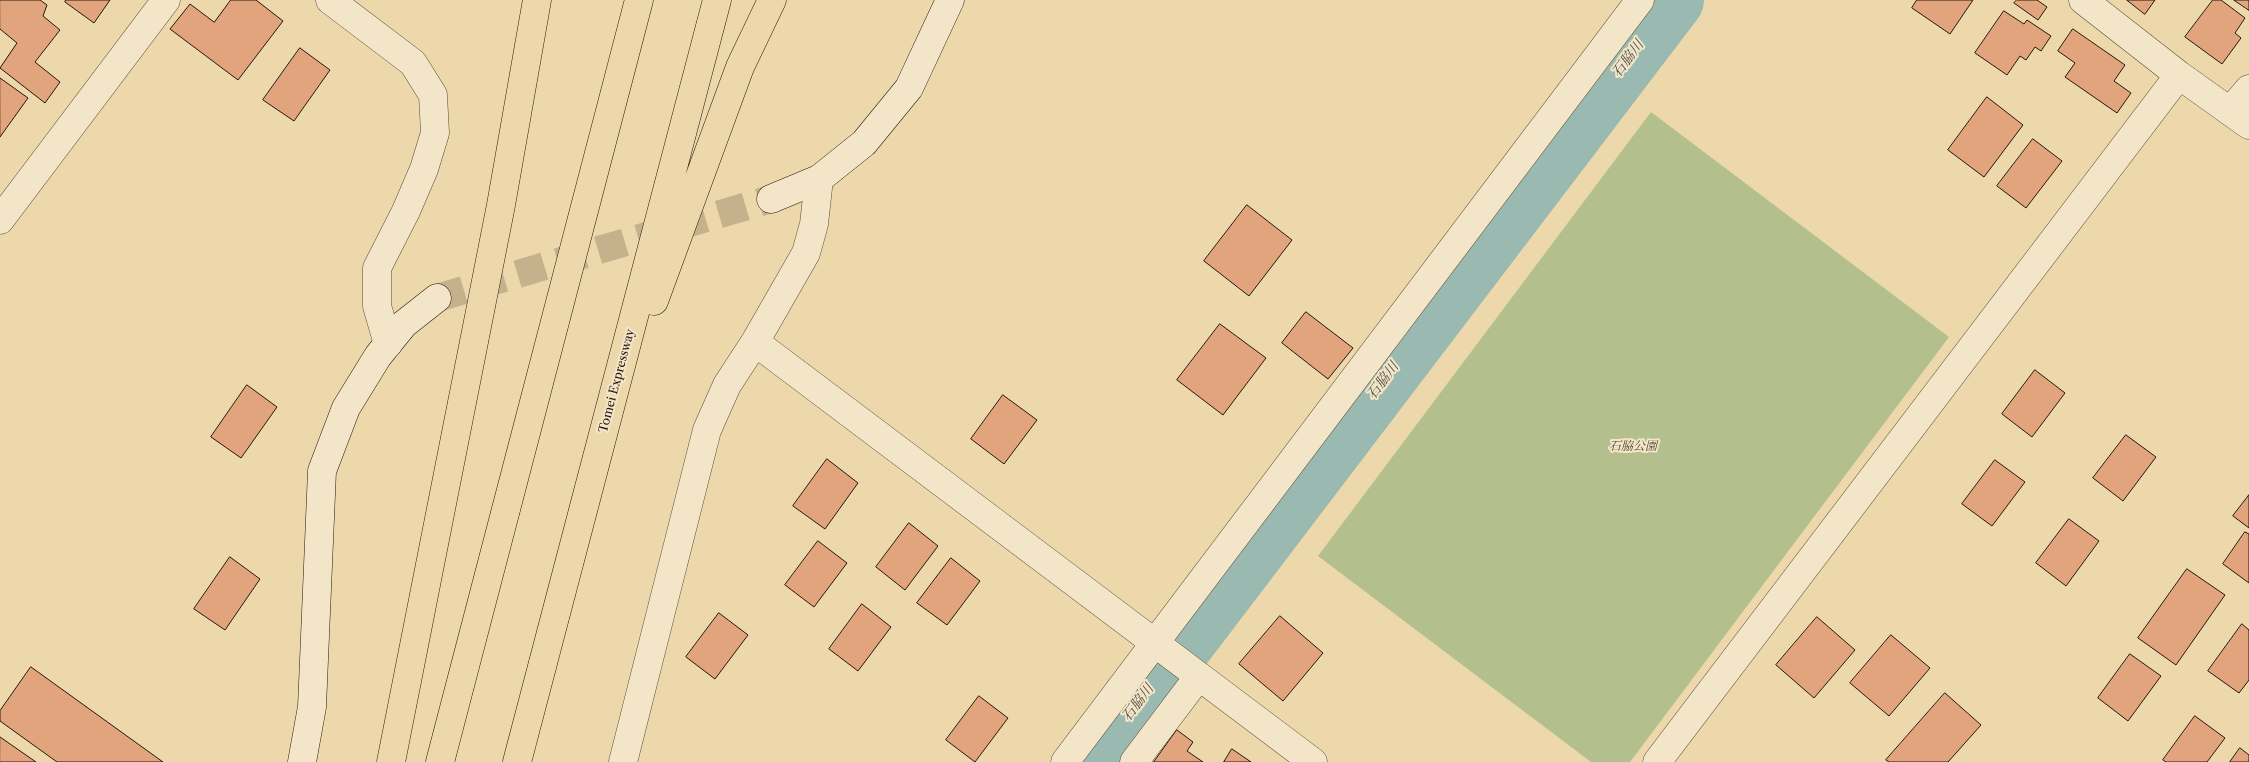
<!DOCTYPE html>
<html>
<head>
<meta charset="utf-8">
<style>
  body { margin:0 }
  canvas { display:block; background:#ecd8ab }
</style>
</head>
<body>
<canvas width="2249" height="762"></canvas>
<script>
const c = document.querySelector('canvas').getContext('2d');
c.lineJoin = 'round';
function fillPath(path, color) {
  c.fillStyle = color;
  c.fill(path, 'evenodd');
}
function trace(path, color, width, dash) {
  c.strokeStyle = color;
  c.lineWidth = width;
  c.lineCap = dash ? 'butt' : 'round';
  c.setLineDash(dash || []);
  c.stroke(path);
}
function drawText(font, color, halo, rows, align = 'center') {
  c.font = font + ' "Libre Caslon Text","Noto Serif JP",serif';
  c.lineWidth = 4;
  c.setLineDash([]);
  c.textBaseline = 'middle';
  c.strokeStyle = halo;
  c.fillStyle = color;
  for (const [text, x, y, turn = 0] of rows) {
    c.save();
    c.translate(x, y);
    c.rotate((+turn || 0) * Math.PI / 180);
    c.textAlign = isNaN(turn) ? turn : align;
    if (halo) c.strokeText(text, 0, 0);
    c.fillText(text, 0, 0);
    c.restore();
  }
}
fillPath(new Path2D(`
  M1651,112l298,225 -319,425h-39l-273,-206z`), '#b3bf8c');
trace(new Path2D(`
  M1093,762l580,-762`), '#9ab9b0', 62);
const building = new Path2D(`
  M0,0h40l7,5 -4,11 17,14 -25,32 25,20 -15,21 -45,-35 17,-25 -17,-14z
  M66,0h44l-16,23 -29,-21z
  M231,0h25l27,21 -45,59 -68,-51 20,-25 24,18z
  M1917,0h56l-23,34 -38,-26z
  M2017,0h20l10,7 -9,13 -24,-17z
  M2127,0h28l-10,14z
  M2213,0h8l24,18 -10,15 6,5 -19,26 -37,-27z
  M2234,0h15v10z
  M2004,11l20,13 3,-4 24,16 -10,15 -6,-4 -9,13 -6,-4 -13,19 -32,-22z
  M2073,29l52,36 -11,16 17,12 -14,20 -52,-36 10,-14 -17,-12z
  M300,48l30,22 -36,51 -31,-21z
  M0,78l28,20 -28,39z
  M1987,97l36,28 -39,52 -36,-27z
  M2033,139l29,22 -36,47 -29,-22z
  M1247,205l45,35 -43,56 -45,-35z
  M1306,312l47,36 -25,31 -46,-36z
  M1220,324l46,34 -43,57 -46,-35z
  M2035,370l30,23 -33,44 -30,-23z
  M247,385l30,22 -36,51 -30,-21z
  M1003,395l34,25 -33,44 -33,-25z
  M2126,435l30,22 -33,44 -30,-23z
  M827,459l31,24 -33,46 -32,-23z
  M1995,460l30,22 -33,44 -30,-22z
  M2249,495v33l-16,-12z
  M2069,519l30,22 -33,45 -30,-23z
  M909,523l29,23 -33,44 -29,-23z
  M2245,532l4,2v49l-26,-19z
  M818,541l29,22 -33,44 -29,-22z
  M230,557l30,22 -35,51 -31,-21z
  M951,558l29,23 -33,44 -30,-22z
  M2187,569l38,26 -49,70 -38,-27z
  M862,604l29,23 -33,44 -29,-22z
  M719,613l29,22 -33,44 -29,-22z
  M1280,616l43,37 -40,48 -44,-37z
  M1817,617l38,33 -41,48 -38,-33z
  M2242,624l7,6v50l-10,13 -31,-22z
  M1891,635l39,33 -41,48 -39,-33z
  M2130,654l31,22 -33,45 -30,-23z
  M31,667l132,95h-106l-57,-41v-10z
  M1945,693l36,32 -33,37h-59l-3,-2z
  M979,696l29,22 -33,44 -29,-22z
  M2195,716l30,22 -18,24h-41l-3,-2z
  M1177,730l16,12 -6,9 16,11h-49z
  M0,737l36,25h-36z
  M2240,748l9,7v7h-19z
  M1232,749l19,13h-27z`);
fillPath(building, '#e2a47c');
trace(building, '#28170e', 1);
trace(new Path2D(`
  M437,298l334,-99`), '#c5b18c', 28, [28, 14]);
const street = new Path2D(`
  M330,0l83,63 20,32 2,38 -11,36 -18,42 -29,57v38l11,38
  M2083,0l96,75 70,50
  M2230,111l19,-22
  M0,220l166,-220
  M755,342l558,420
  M623,762l84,-332 20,-45 28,-43 51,-89 8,-29 5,-45
  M1065,762l575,-762
  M1134,762l65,-86
  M1657,762l522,-687`);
const secondary = new Path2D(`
  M771,199l48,-20 45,-36 45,-55 41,-88
  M302,762l10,-55 10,-236 24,-63 32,-52 26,-32 33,-26`);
const highway = new Path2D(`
  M654,301l86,-234 32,-67
  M391,762l110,-557 36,-205
  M440,762l199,-762
  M517,762l200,-762`);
trace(street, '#594735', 29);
trace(secondary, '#28170e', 29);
trace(highway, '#28170e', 29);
trace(street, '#f3e6c8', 28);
trace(secondary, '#f3e6c8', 28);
trace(highway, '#ecd8ab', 28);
drawText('12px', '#28170e', '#f3e6c8', [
  ["Tomei Expressway",617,381,-75]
]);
drawText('italic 12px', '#524934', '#f3e6c8', [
  ["石脇公園",1633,447]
]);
drawText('italic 14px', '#505047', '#f3e6c8', [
  ["石脇川",1628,59,-53],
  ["石脇川",1383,381,-53],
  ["石脇川",1138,703,-53]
]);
</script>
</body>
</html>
